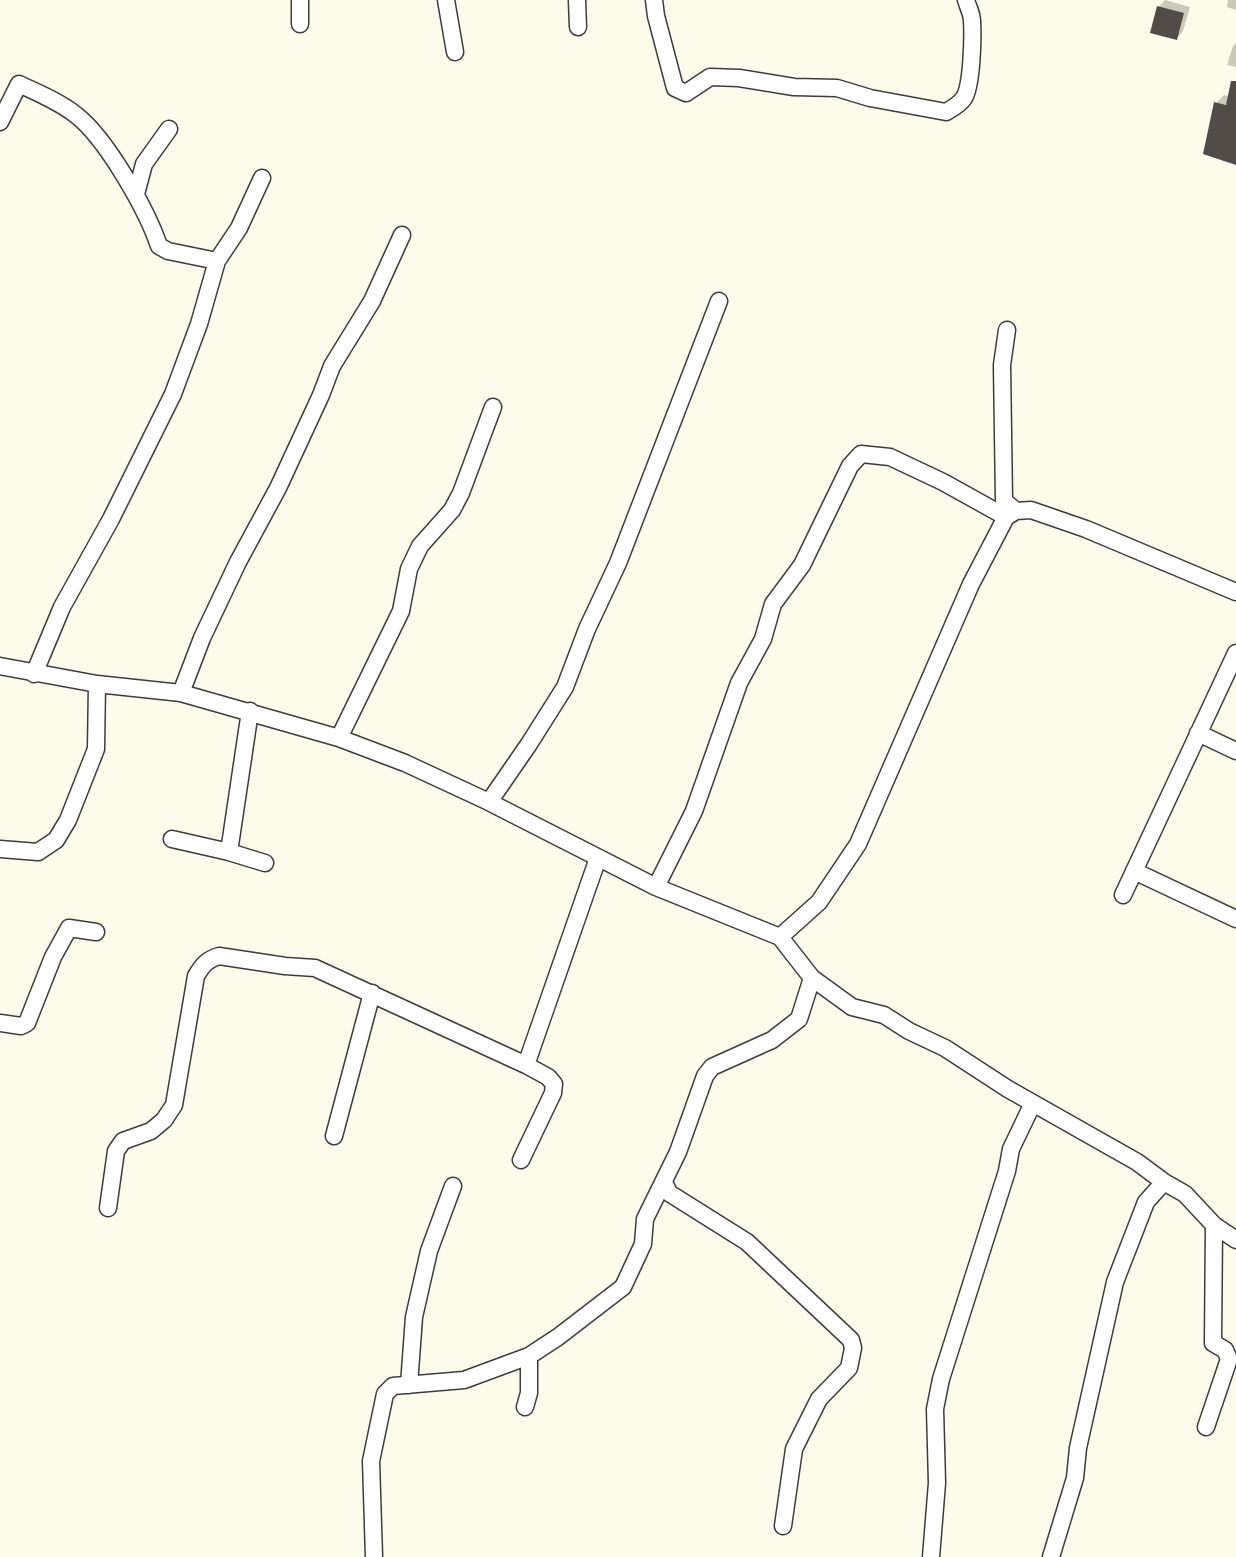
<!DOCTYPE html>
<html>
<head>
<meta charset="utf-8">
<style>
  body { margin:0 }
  canvas { display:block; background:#fdfbe9 }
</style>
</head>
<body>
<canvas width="1236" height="1557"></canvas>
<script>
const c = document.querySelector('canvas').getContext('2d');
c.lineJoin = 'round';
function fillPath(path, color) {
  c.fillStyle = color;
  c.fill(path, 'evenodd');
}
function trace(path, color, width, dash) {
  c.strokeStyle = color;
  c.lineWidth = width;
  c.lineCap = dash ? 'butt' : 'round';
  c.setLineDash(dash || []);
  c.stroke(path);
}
fillPath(new Path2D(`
  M1165,0l25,7 -7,24 -6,7 -18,-31z
  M1228,0h8v10l-9,-3z
  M1236,43v24l-9,-2 6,-19z
  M1236,94v68l-20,-59 8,-8 8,2z`), '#0003');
fillPath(new Path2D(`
  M1157,6l27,7 -7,27 -27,-7z
  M1231,81h5v84l-33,-11 11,-52 12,3z`), '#514c47');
const minor = new Path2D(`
  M446,0l9,52
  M577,0l1,27
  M654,0l2,16 19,72 11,5 24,-16 29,1 55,9 43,1 33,10 76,14c7,-4 13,-7 18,-14 8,-13 9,-61 8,-77 0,-7 -4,-14 -6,-21
  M300,24v-24
  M0,122l19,-38c19,9 41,18 57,31 30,23 71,95 83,131l9,5 49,10
  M136,194l8,-30 25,-35
  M1007,330l-5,35 2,136 12,10
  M0,666l97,18 84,9 158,45 66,25 84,39 167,85 124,50 39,-35 39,-58 113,-260 35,-67 10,-6 15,-1 55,19 150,63
  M34,674l28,-67 49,-88 62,-125 26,-70 18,-63 22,-33 23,-50
  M181,693l21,-55 36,-76 40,-74 43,-93 11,-29 40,-65 30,-66
  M1198,733l38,18
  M339,738l62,-127 8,-42 11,-23 32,-36 9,-17 32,-86
  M489,802l40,-58 36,-57 22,-58 31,-66 101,-262
  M172,839l57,13 36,11
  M0,849l38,3 18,-12 12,-20 28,-71 1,-65
  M229,852l21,-141
  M1134,871l102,48
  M656,887l38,-76 45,-128 24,-44 10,-35 29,-39 48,-99 11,-12 29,3 53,25 63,35
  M1123,895l113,-242
  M780,937l32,41 40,29 32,8 25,16 36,17 63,41 129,73 27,20 21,12 29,31 22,15
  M0,1023l21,3 6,-3 26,-66 16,-29 27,4
  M526,1065l72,-207
  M334,1136l38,-143
  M664,1182l5,11 78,49 104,98 2,8 -4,20 -30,31 -25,50 -11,77
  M108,1208l8,-57 7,-10 28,-10 13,-11 10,-15 22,-129c6,-10 10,-16 23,-20l66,10 30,2 211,97 22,12 6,7 -1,9 -32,67
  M409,1385l5,-68 15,-66 24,-65
  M525,1407l4,-14v-37
  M1206,1427l23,-68 -4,-9 -12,-7 1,-118
  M374,1557l-3,-96 14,-67 8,-8 71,-6 65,-24 29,-19 65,-50 20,-43 2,-25 33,-67 27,-76 7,-9 60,-27 27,-21 13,-41
  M931,1557l6,-74 -2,-74 6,-30 66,-208 4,-22 22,-46
  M1051,1557l24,-79 3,-30 37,-166 31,-80 18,-20`);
trace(minor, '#3d3d3d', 19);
trace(minor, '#fff', 16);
</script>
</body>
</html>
